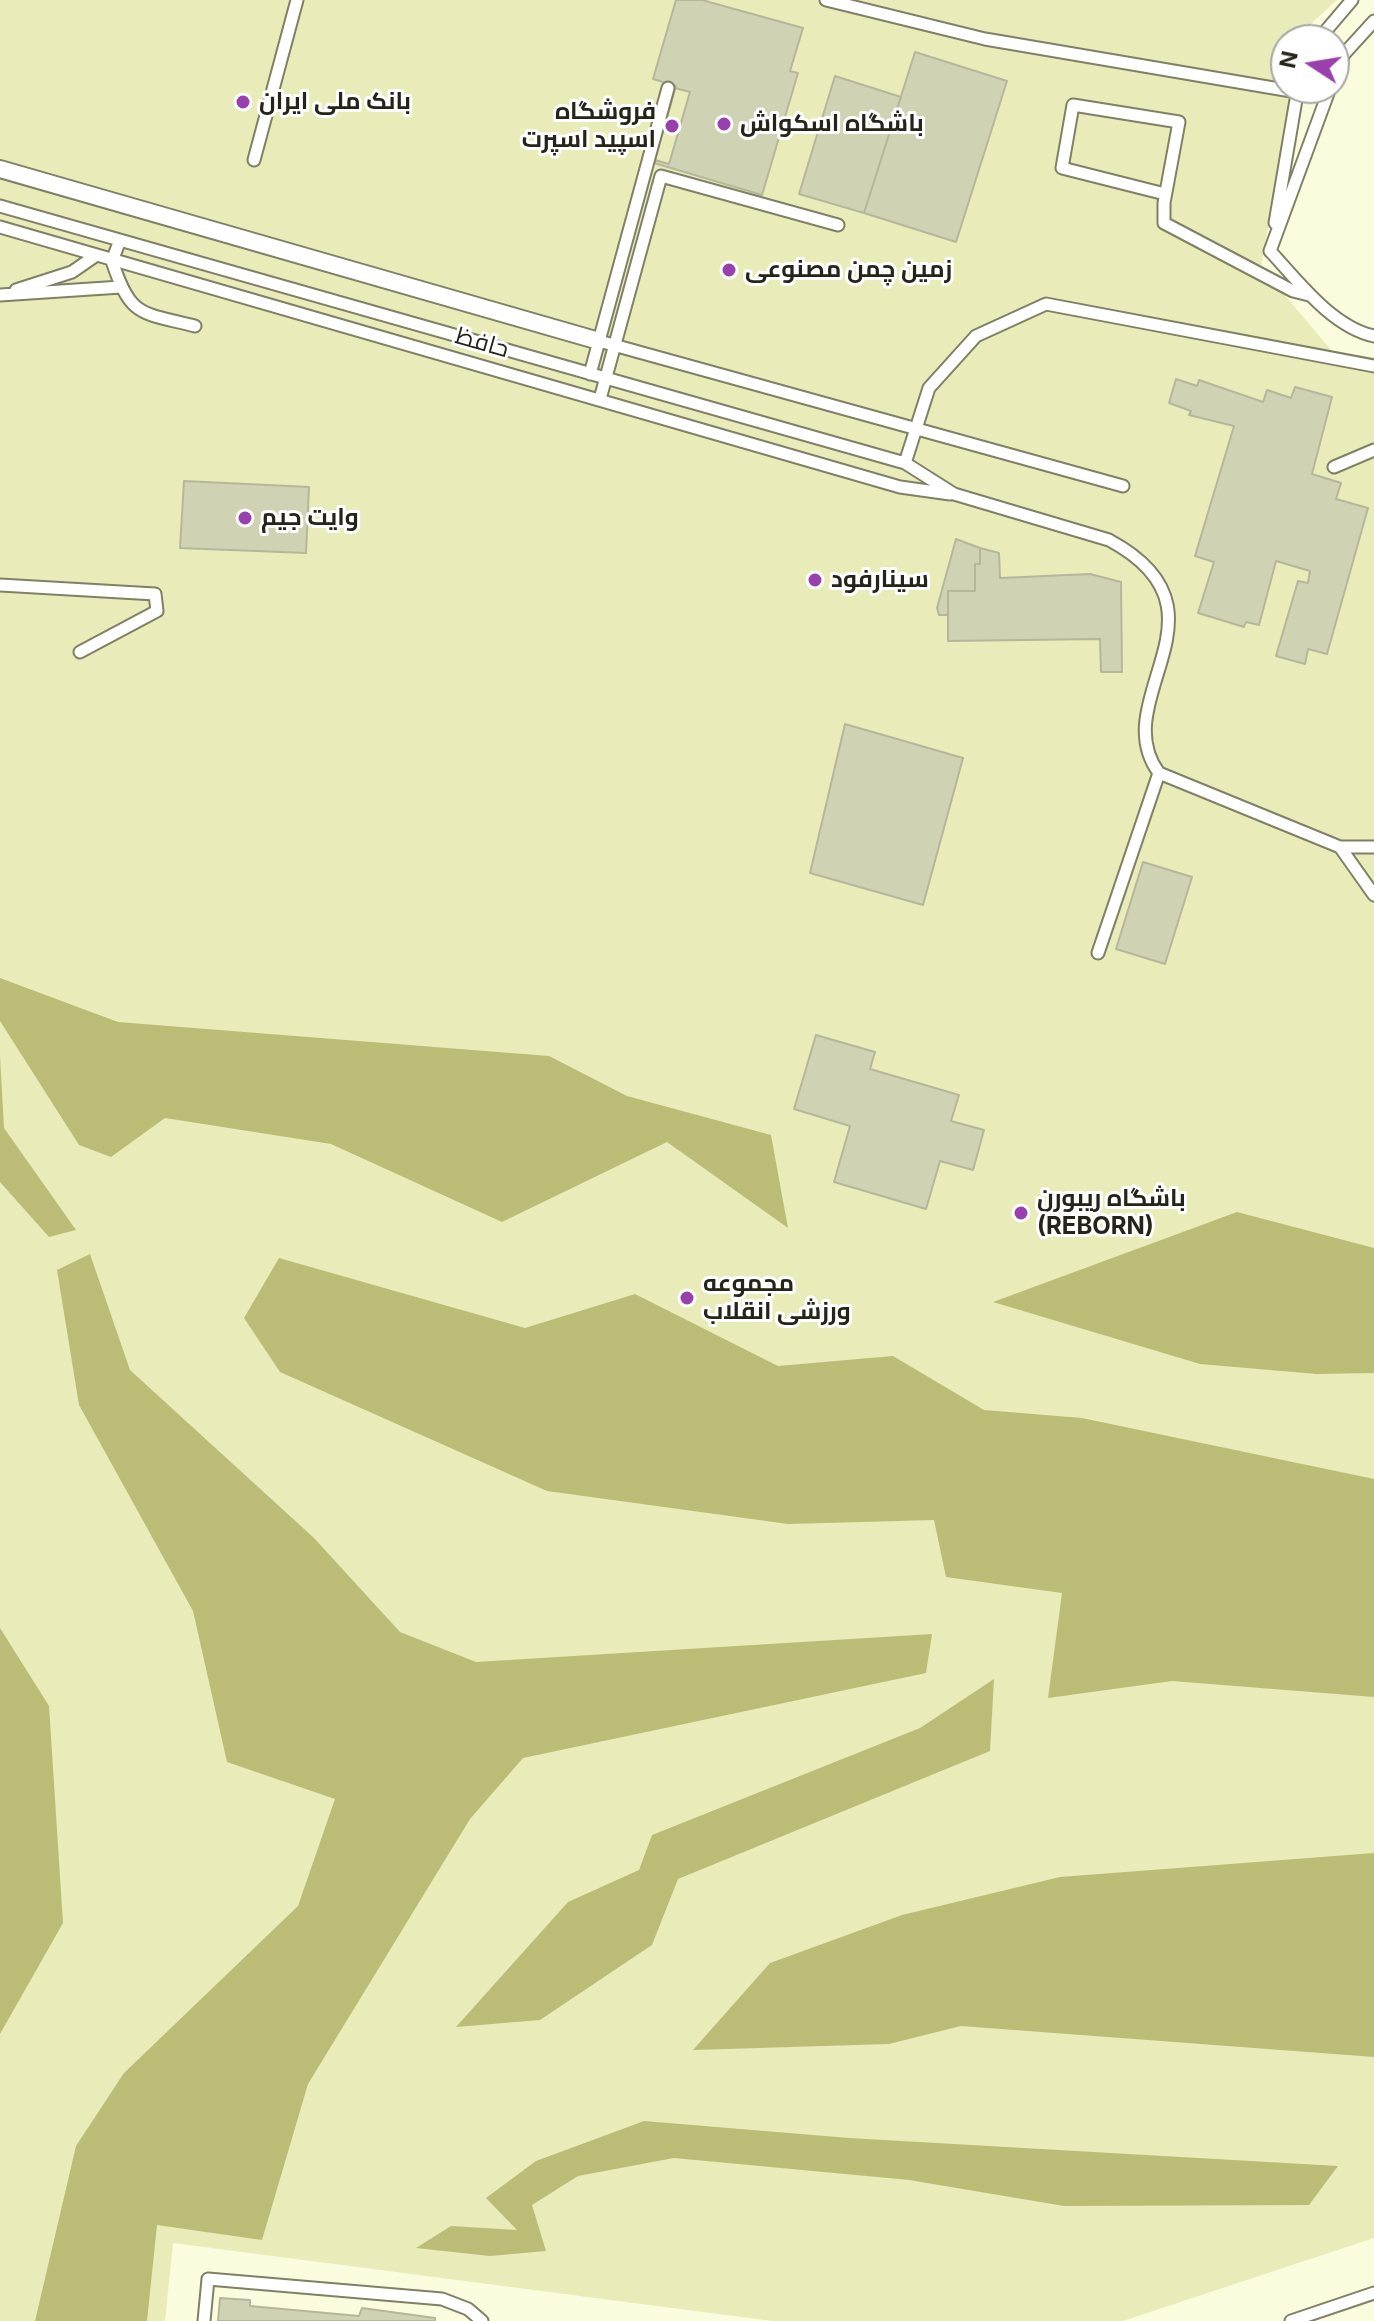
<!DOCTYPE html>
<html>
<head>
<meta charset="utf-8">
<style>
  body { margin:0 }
  #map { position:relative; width:1374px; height:2321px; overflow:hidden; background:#fbfcdd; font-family:Inter,sans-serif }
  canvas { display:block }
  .north { position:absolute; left:1270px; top:24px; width:80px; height:80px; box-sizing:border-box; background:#fff; border:2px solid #a7a7a3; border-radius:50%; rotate:282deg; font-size:22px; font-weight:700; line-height:32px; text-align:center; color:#242419 }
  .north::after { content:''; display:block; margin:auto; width:28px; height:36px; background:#9840ac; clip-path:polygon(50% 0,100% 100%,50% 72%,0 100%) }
</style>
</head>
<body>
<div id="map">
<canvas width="1374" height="2321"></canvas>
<div class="north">N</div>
</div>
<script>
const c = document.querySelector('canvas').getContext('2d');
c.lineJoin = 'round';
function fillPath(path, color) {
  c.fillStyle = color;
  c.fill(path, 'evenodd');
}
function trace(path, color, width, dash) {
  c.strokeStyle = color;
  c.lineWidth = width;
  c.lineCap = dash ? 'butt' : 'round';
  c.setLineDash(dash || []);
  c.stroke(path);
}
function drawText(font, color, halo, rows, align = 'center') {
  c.font = font + ' Inter,Cairo,sans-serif';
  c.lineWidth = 6;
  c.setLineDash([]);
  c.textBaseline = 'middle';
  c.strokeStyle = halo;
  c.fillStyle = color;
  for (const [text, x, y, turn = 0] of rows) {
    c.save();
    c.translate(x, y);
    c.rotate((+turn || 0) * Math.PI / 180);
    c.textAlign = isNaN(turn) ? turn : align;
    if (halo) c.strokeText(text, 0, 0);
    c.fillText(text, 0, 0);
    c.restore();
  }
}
fillPath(new Path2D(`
  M0,0h1337l-26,24 -4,16h-21v48h7l-32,179 71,84 42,7v1880l-251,83h-351l-599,-78 -8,78h-165z`), '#e9ebb9');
fillPath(new Path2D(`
  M0,978l118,44 431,34 78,40 144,39 17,93 -121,-86 -165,80 -171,-78 -166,-26 -54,39 -32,-12 -79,-124z
  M0,1056l4,72 72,102 -27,7 -49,-55z
  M1237,1212l137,36v125l-58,1 -116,-10 -207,-62z
  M90,1254l40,116 184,168 86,94 76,30 456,-28 -6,39 -403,85 -53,61 -162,265 -46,156 -105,-15 -10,96h-112l41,-175 48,-73 174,-167 37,-107 -108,-37 -34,-151 -114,-206 -22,-135z
  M279,1258l246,70 110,-34 143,72 115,-10 91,54 98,8 292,61v218l-202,-16 -124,17 14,-105 -116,-16 -12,-57 -146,4 -241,-33 -267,-119 -36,-54z
  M0,1628l49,78 14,217 -63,111z
  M994,1679l-4,72 -312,128 -26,66 -112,75 -84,7 112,-125 71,-32 13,-35 268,-107z
  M1374,1853v204l-413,-31 -72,18 -196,6 77,-87 132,-48 158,-38z
  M644,2121l205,17 489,28 -29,39 -245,1 -155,-26 -235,-22 -96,18 -46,29 14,46 -56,5 -74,-8 35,-22 66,4 -31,-32 50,-37z`), '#bbbd77');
const building = new Path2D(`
  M676,0h26l101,28 -13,43 8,2 -36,122 -108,-32 22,-77 -23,-7z
  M915,52l92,29 -51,161 -92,-29z
  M835,76l66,21 -37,116 -65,-19z
  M675,88l15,4 -21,72 -14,-4z
  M1176,379l21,7 2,-6 64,22 4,-12 24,8 4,-11 37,10 -20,77 29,9 -5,16 32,9 -41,146 -19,-5 -3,15 -29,-8 22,-75 10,2 2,-12 -34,-10 -17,64 -13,-3 -2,5 -46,-14 16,-51 -19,-6 39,-130 -45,-11 2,-4 -22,-8z
  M184,481l125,6 -3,66 -126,-5z
  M956,539l24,9v16h-5v27h-27v24h-9l-2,-7z
  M980,548l19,5 1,25 90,-4 31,8 1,90h-21l-1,-33 -152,2v-50h27v-27h5z
  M845,724l118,34 -40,147 -113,-32z
  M1143,862l49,15 -27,87 -49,-15z
  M816,1035l59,17 -5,17 89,26 -8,26 33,9 -11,40 -33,-9 -14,48 -92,-27 16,-56 -56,-17z
  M220,2298l30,2v6l109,10 3,-8 73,10v3h-217z`);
fillPath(building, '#d0d2b4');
trace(building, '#b6b79a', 2);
const service = new Path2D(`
  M826,0l159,39 312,53
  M1318,40l34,-40
  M1334,78l10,-24 30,-33
  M254,160l43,-160
  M1165,194l-103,-26 11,-63 106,17 -15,81v20l129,68 16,4
  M0,206l905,257 49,31 155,46c132,71 -5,159 50,233l181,74h34
  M1275,223l23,-135
  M0,227l900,260 50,7
  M120,240l-8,21c19,57 28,51 83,65
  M1270,251l60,-163
  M1270,251c28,30 62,76 104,85
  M16,290l56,-18 23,-16
  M0,295l121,-8
  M599,341l524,145
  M590,374l78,-286
  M600,399l61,-223 177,49
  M905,463l24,-75 47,-52 70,-32 328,62
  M1334,467l40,-17
  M0,585l155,9 2,17 -77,41
  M1340,847l34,48
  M1098,953l61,-180
  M204,2321l4,-42 234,20 26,10 14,12
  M1291,2321l83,-28`);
const pedestrian = new Path2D(`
  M0,169l599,172`);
trace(service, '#7f8065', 15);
trace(pedestrian, '#7f8065', 20);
trace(service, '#fff', 11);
trace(pedestrian, '#fff', 16);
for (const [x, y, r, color] of [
  [243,102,8,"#9840ac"],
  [724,124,8,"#9840ac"],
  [672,126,8,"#9840ac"],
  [729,270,8,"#9840ac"],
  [245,518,8,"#9840ac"],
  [815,580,8,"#9840ac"],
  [1021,1213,8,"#9840ac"],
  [687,1298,8,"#9840ac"]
]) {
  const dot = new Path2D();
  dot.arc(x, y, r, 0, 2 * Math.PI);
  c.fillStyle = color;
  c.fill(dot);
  trace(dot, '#fff', 3);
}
drawText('bold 24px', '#242419', '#fff', [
  ["بانک ملی ایران",259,102],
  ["فروشگاه",656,112,"right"],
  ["اسپید اسپرت",656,140,"right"],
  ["باشگاه اسکواش",740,124],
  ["زمین چمن مصنوعی",745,270],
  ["وایت جیم",261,518],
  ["سینارفود",831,580],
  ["باشگاه ریبورن",1037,1199],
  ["(REBORN)",1037,1227],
  ["مجموعه",703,1284],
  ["ورزشی انقلاب",703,1312]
], 'left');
drawText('24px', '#242419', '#fff', [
  ["حافظ",482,343,16]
]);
</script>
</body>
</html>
